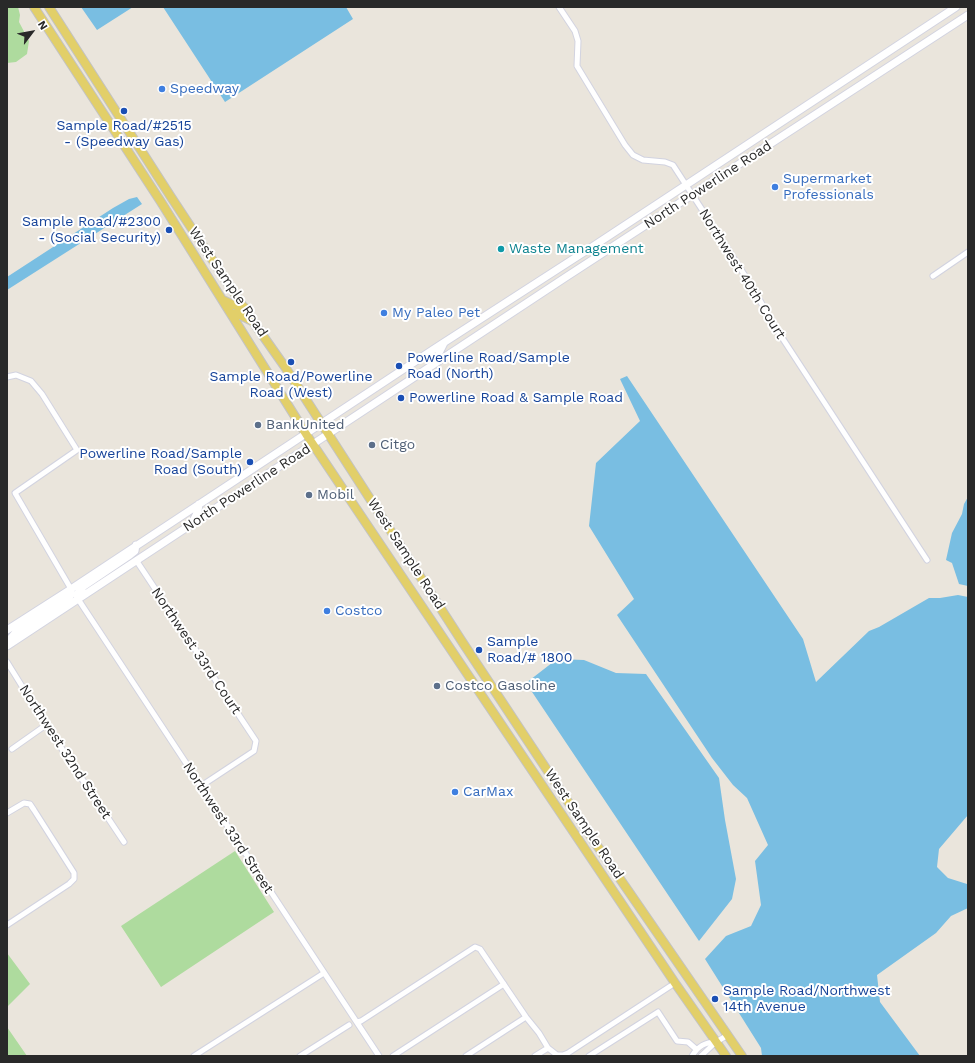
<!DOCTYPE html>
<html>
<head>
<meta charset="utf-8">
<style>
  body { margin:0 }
  #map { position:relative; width:975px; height:1063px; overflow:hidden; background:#eae5dc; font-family:"Work Sans",sans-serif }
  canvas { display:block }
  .frame { position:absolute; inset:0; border:8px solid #292929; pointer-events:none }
  .north { position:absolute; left:12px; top:12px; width:40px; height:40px; -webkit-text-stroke:3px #fff; paint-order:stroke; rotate:58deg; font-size:11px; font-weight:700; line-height:16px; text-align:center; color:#292929 }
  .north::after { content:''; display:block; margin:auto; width:14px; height:18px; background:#292929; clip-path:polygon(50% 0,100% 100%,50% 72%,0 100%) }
</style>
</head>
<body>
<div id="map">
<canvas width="975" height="1063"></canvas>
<div class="frame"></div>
<div class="north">N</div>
</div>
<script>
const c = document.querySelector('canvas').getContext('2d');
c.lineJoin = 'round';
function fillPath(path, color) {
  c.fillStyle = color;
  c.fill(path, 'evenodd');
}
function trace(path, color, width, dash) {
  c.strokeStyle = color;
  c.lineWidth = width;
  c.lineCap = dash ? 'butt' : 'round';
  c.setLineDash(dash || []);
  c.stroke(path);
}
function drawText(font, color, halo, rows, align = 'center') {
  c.font = font + ' "Work Sans",sans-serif';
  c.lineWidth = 4;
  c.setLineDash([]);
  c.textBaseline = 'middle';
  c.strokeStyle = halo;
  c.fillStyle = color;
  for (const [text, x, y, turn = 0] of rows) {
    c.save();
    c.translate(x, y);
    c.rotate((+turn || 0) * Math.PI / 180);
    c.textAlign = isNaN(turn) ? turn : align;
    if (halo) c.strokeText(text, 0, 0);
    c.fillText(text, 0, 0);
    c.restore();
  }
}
fillPath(new Path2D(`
  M7,7h11l2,8 -1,7 10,19 -2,13 -11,8 -9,1z
  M235,851l39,61 -113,75 -40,-61z
  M7,953l23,31 -23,23z
  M7,1027l20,29h-20z`), '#aedb9e');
fillPath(new Path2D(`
  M81,7h52l-36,23z
  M163,7h183l7,12 -128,83z
  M137,197l5,7 -135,86v-13l106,-69 16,-9z
  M627,376l176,263 13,43 53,-51 10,-4 50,-29h11l18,-3 10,2v218l-29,34 -2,18 11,11 19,6 1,3v21l-17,8 -15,17 -59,42 3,27 40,54h-158l-1,-8 -56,-89 21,-23 25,-10 10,-21 -6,-44 13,-16 -21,-47 -14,-13 -21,-27 -95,-143 17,-16 -45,-73 7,-63 44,-42 -20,-42z
  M968,497v89l-9,-2 -7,-21 -6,-3 6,-27 10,-19 2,-10z
  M557,659l27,1 32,13 30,1 73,104 6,42 11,59 -4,20 -33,42 -173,-258z`), '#79bee2');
const minor = new Path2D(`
  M559,7l16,24 3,10 -1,25 48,79 8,10 10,5 22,2 8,3 80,123 15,27 13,21 146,224
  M933,276l35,-24
  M7,377l9,-2 15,6 11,13 35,56 -62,43 56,96
  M136,560l120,181 -2,10 -53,35
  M78,599l301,457
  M7,662l39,63 78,117
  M12,749l34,-24
  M7,813l17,-10 6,1 4,6 40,63v6l-5,5 -62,41
  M357,1022l4,-1 114,-74 5,2 46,68 13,16 9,15 9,7 1,1
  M557,1055h6l5,-2 107,-70
  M194,1056l130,-83
  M300,1056l49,-31
  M393,1056l111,-72
  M466,1056l60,-39
  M535,1056l13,-8
  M589,1056l69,-44 19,29 11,1 8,7
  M692,1056c6,-10 13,-14 24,-14
  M701,1056l15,-14 12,-7`);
const secondary = new Path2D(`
  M438,361l1,-8 5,-10
  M192,523l6,-12 1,-7
  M78,599l-1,-5 7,-8 46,-31 5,-4 1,-6
  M7,630l64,-41 363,-240 161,-104 361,-238
  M8,644l2,-5 6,-7 52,-34 3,-3v-6
  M7,646l559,-369 402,-262`);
const primary = new Path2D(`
  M34,7l127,195 145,232 369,549 51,73
  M49,7l122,190 83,126 31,44 178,276 133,201 146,212
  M223,300l15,7h6
  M231,314h7l14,7`);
trace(minor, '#d2d3e0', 7);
trace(secondary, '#d2d3e0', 9);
trace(primary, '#c3c3c3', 10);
trace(minor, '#fff', 5);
trace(secondary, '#fff', 7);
trace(primary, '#e2cf69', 8);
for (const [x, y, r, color] of [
  [162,89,4,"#3f7fe0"],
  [124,111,4,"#1a4fb4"],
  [775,187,4,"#3f7fe0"],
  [169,230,4,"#1a4fb4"],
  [501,249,4,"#0f9aa8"],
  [384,313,4,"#3f7fe0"],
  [291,362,4,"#1a4fb4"],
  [399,366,4,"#1a4fb4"],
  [401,398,4,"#1a4fb4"],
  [258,425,4,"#5c6f8a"],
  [372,445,4,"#5c6f8a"],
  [250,462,4,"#1a4fb4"],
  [309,495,4,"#5c6f8a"],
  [327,611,4,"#3f7fe0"],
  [479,650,4,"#1a4fb4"],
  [437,686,4,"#5c6f8a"],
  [455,792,4,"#3f7fe0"],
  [715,999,4,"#1a4fb4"]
]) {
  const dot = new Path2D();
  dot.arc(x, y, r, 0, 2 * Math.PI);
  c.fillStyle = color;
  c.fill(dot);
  trace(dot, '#fff', 1.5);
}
drawText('14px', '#366cbe', '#fff', [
  ["Speedway",170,89],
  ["Supermarket",783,179],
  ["Professionals",783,195],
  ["My Paleo Pet",392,313],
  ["Costco",335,611],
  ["CarMax",463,792]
], 'left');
drawText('14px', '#164399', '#fff', [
  ["Sample Road/#2515",124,126,"center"],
  ["- (Speedway Gas)",124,142,"center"],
  ["Sample Road/#2300",161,222,"right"],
  ["- (Social Security)",161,238,"right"],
  ["Powerline Road/Sample",407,358],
  ["Road (North)",407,374],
  ["Sample Road/Powerline",291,377,"center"],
  ["Road (West)",291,393,"center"],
  ["Powerline Road & Sample Road",409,398],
  ["Powerline Road/Sample",242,454,"right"],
  ["Road (South)",242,470,"right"],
  ["Sample",487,642],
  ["Road/# 1800",487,658],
  ["Sample Road/Northwest",723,991],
  ["14th Avenue",723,1007]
], 'left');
drawText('14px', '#292929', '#fff', [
  ["North Powerline Road",708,185,-33],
  ["Northwest 40th Court",742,274,58],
  ["West Sample Road",228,282,56],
  ["North Powerline Road",247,488,-33],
  ["West Sample Road",406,554,57],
  ["Northwest 33rd Court",196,651,56],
  ["Northwest 32nd Street",65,752,57],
  ["West Sample Road",584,824,56],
  ["Northwest 33rd Street",228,828,57]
]);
drawText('14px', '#0d838f', '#fff', [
  ["Waste Management",509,249]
], 'left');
drawText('14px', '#4e5e75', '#fff', [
  ["BankUnited",266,425],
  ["Citgo",380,445],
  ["Mobil",317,495],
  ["Costco Gasoline",445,686]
], 'left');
</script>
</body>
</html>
